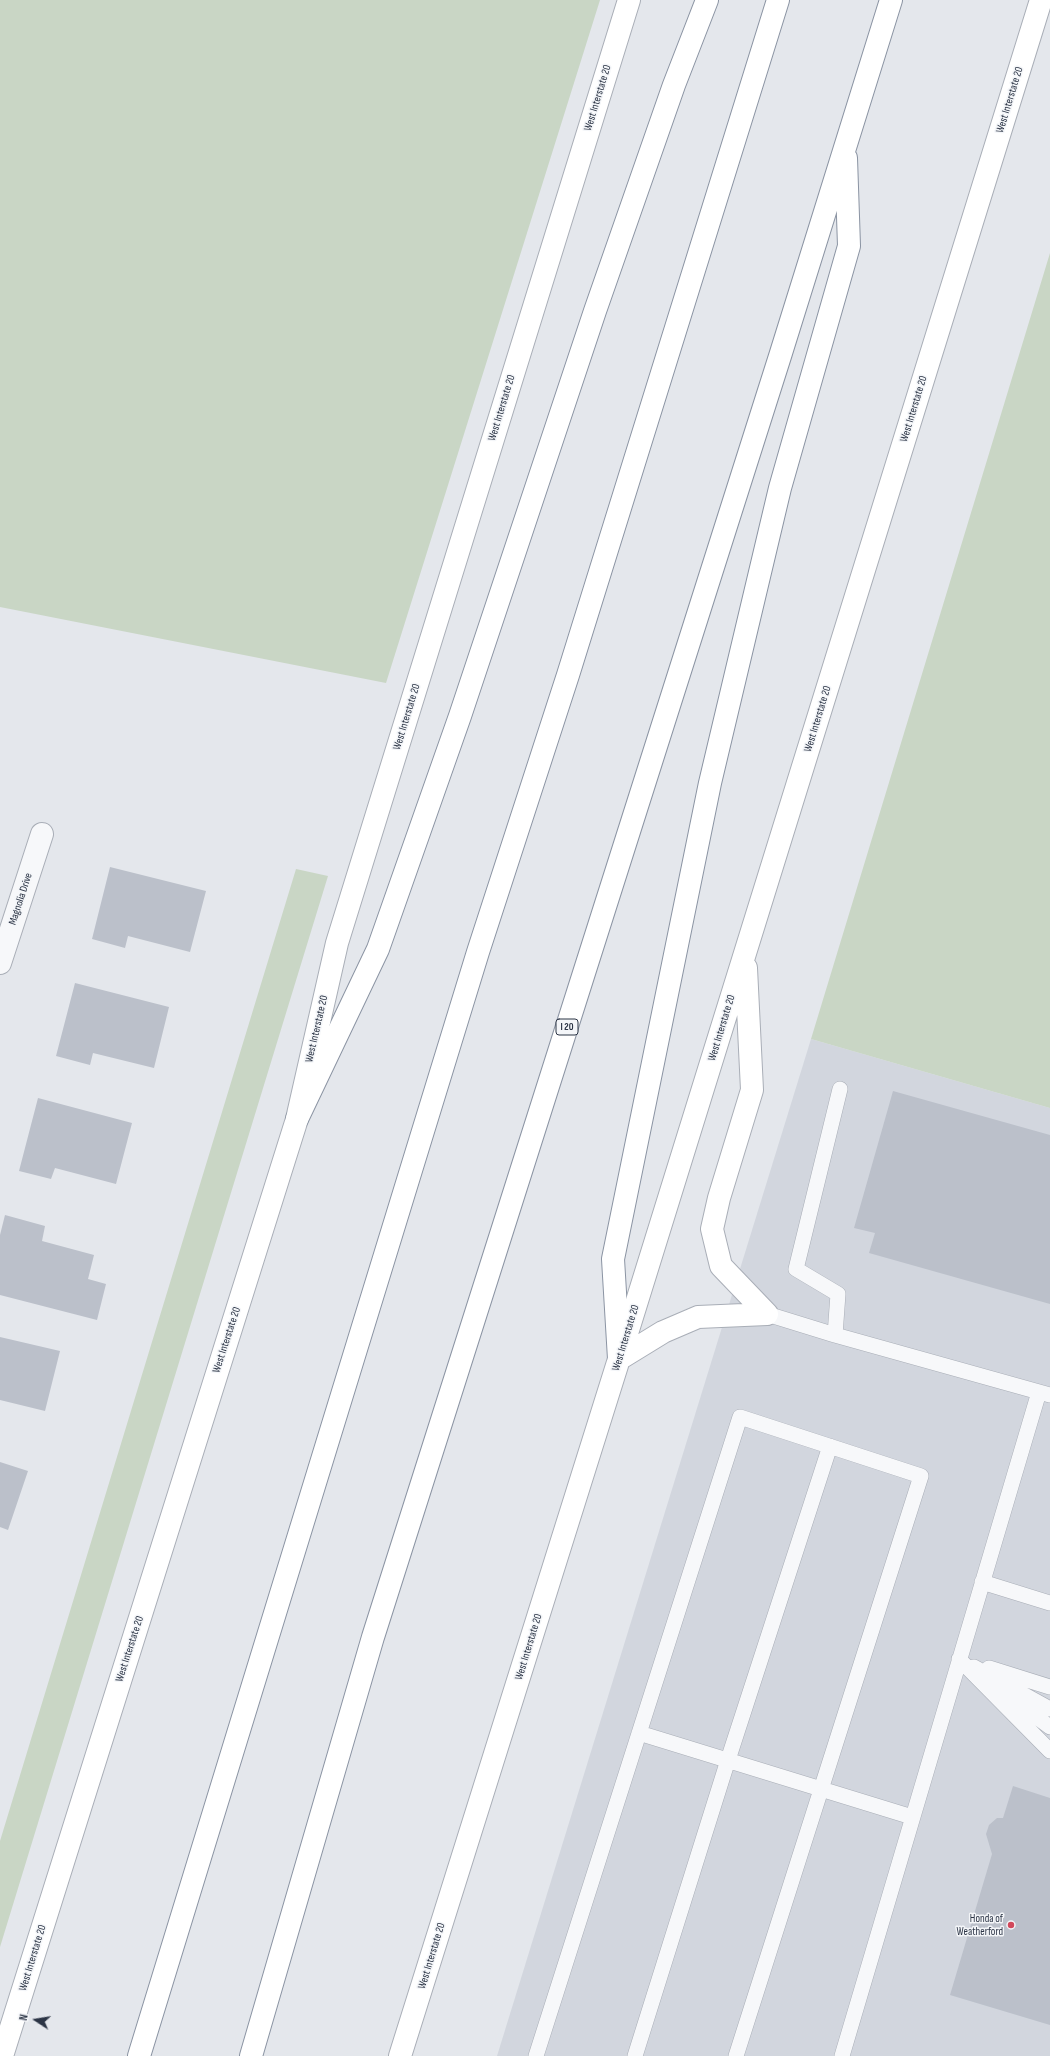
<!DOCTYPE html>
<html>
<head>
<meta charset="utf-8">
<style>
  body { margin:0 }
  #map { position:relative; width:1050px; height:2056px; overflow:hidden; background:#e4e7ec; font-family:"Sofia Sans Condensed",sans-serif }
  canvas { display:block }
  .north { position:absolute; left:16px; top:2000px; width:40px; height:40px; -webkit-text-stroke:3px #f4f6f9; paint-order:stroke; rotate:282deg; font-size:11px; font-weight:700; line-height:16px; text-align:center; color:#2b3445 }
  .north::after { content:''; display:block; margin:auto; width:14px; height:18px; background:#2b3445; clip-path:polygon(50% 0,100% 100%,50% 72%,0 100%) }
</style>
</head>
<body>
<div id="map">
<canvas width="1050" height="2056"></canvas>
<div class="north">N</div>
</div>
<script>
const c = document.querySelector('canvas').getContext('2d');
c.lineJoin = 'round';
function fillPath(path, color) {
  c.fillStyle = color;
  c.fill(path, 'evenodd');
}
function trace(path, color, width, dash) {
  c.strokeStyle = color;
  c.lineWidth = width;
  c.lineCap = dash ? 'butt' : 'round';
  c.setLineDash(dash || []);
  c.stroke(path);
}
function drawText(font, color, halo, rows, align = 'center') {
  c.font = font + ' "Sofia Sans Condensed",sans-serif';
  c.lineWidth = 3;
  c.setLineDash([]);
  c.textBaseline = 'middle';
  c.strokeStyle = halo;
  c.fillStyle = color;
  for (const [text, x, y, turn = 0] of rows) {
    c.save();
    c.translate(x, y);
    c.rotate((+turn || 0) * Math.PI / 180);
    c.textAlign = isNaN(turn) ? turn : align;
    if (halo) c.strokeText(text, 0, 0);
    c.fillText(text, 0, 0);
    c.restore();
  }
}
fillPath(new Path2D(`
  M811,1039l239,69v948h-553z`), '#d2d6de');
fillPath(new Path2D(`
  M0,0h600l-214,683 -386,-76z
  M1050,253v855l-239,-69z
  M296,869l32,7 -328,1071v-106z`), '#c9d6c5');
fillPath(new Path2D(`
  M110,867l96,24 -16,61 -62,-16 -3,12 -33,-9z
  M75,983l94,24 -15,61 -61,-15 -3,12 -34,-9z
  M893,1091l157,44v169l-181,-51 6,-20 -21,-5z
  M38,1098l94,25 -16,61 -61,-16 -4,11 -32,-8z
  M5,1215l40,11 -3,15 52,14 -6,24 18,5 -9,36 -97,-25v-60z
  M0,1337l60,14 -15,60 -45,-11z
  M0,1462l28,9 -20,59 -8,-3z
  M1013,1786l37,12v227l-100,-30 42,-141 -6,-20 3,-9 8,-7h6z`), '#bbc0ca');
const lane = new Path2D(`
  M767,1314l68,21 215,60
  M835,1335l3,-41 -42,-25 44,-180
  M982,1582l68,21
  M959,1659l91,92
  M974,1667l76,42
  M989,1668l61,19
  M1000,1690l50,37
  M639,1733l273,84
  M536,2056l204,-639 181,59 -185,580
  M635,2056l93,-296 102,-314
  M842,2056l197,-664`);
const street = new Path2D(`
  M0,963l42,-129`);
const secondary = new Path2D(`
  M746,968l6,122 -33,108 -7,31 9,37 46,48
  M619,1359l44,-27 35,-15 69,-3
  M2,2056l295,-937 40,-176 292,-943
  M400,2056l219,-697 422,-1359`);
const highway = new Path2D(`
  M297,1119l81,-170 82,-233 135,-405 79,-226 33,-85
  M619,1359l-6,-100 97,-476 70,-295 69,-242 -3,-88
  M139,2056l339,-1104 90,-277 210,-675
  M251,2056l122,-419 408,-1284 110,-353`);
trace(lane, '#a9aeb7', 16);
trace(street, '#a9aeb7', 24);
trace(secondary, '#a9aeb7', 24);
trace(highway, '#8b94a3', 24);
trace(lane, '#f7f8fa', 15);
trace(street, '#f7f8fa', 22);
trace(secondary, '#fff', 22);
trace(highway, '#fff', 22);
for (const [x, y, r, color] of [
  [1011,1925,4,"#d1495b"]
]) {
  const dot = new Path2D();
  dot.arc(x, y, r, 0, 2 * Math.PI);
  c.fillStyle = color;
  c.fill(dot);
  trace(dot, '#f4f6f9', 1.5);
}
for (const [x, y, w] of [
  [567,1027,22]
]) {
  const box = new Path2D();
  box.roundRect(x - w / 2, y - 8, w, 16, 3);
  c.fillStyle = '#f4f6f9';
  c.fill(box);
  trace(box, '#2b3445', 1);
}
drawText('bold 10px', '#2b3445', null, [
  ["I 20",567,1027]
]);
drawText('11px', '#2b3445', '#f4f6f9', [
  ["West Interstate 20",598,98,-73],
  ["West Interstate 20",1010,100,-73],
  ["West Interstate 20",502,408,-73],
  ["West Interstate 20",914,409,-73],
  ["West Interstate 20",407,717,-73],
  ["West Interstate 20",818,719,-73],
  ["Magnolia Drive",21,899,-72],
  ["West Interstate 20",722,1028,-73],
  ["West Interstate 20",317,1029,-77],
  ["West Interstate 20",626,1338,-73],
  ["West Interstate 20",227,1340,-72],
  ["West Interstate 20",529,1647,-73],
  ["West Interstate 20",130,1649,-72],
  ["West Interstate 20",432,1956,-73],
  ["West Interstate 20",33,1958,-73]
]);
drawText('11px', '#2b3445', '#f4f6f9', [
  ["Honda of",1003,1919],
  ["Weatherford",1003,1932]
], 'right');
</script>
</body>
</html>
